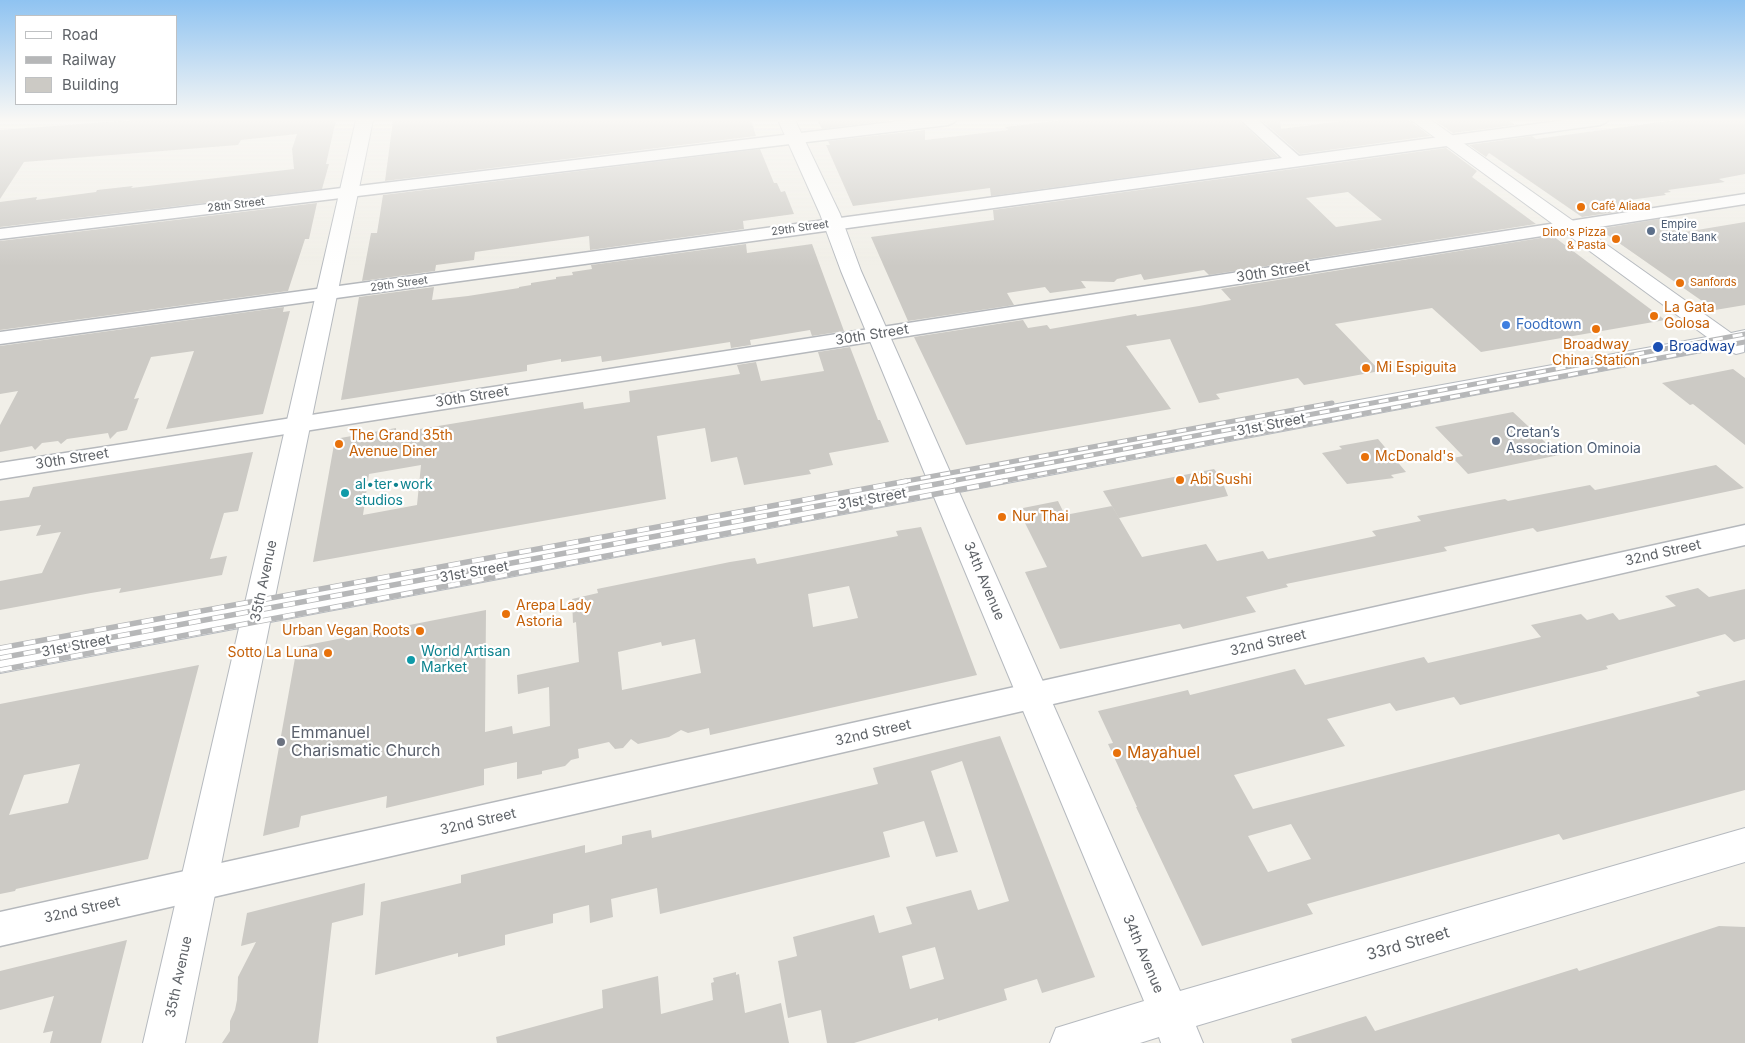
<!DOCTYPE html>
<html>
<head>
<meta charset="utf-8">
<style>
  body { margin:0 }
  #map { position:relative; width:1745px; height:1043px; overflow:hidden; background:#f1efe8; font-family:Inter,sans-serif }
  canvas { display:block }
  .legend { position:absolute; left:15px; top:15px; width:162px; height:90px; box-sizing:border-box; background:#fff; border:1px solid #bfc1c3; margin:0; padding:6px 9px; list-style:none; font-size:15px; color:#5f6368 }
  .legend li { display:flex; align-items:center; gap:10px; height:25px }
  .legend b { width:25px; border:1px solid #bfc1c3 }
</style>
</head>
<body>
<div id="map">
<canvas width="1745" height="1043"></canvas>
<ul class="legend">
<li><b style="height:6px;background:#fff"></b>Road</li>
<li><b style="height:6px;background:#b6b7b8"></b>Railway</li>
<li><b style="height:14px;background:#cccac5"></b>Building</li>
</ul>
</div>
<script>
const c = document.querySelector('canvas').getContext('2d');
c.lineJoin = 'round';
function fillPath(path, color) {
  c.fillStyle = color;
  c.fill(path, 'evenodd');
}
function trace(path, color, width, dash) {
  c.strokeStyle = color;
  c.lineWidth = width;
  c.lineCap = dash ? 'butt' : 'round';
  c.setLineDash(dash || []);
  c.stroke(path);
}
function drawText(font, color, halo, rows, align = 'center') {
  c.font = font + ' Inter,sans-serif';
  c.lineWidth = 4.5;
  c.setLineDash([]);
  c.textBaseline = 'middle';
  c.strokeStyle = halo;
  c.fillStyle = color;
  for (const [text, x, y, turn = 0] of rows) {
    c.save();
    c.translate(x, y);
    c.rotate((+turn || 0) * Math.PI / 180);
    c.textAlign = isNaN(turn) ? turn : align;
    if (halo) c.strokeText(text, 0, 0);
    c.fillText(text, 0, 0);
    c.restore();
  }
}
fillPath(new Path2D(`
  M134,120h202l-10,44h3l-7,25 -322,38v-25l37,-5 -1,3 60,-8 1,-2 36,-4 -2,2 163,-19 -2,-20 5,-15 -56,6 -3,5 -214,17 -24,37v-69z
  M393,120h358l5,16 -371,45z
  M817,120h77l-72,9z
  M1061,120h178l39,37 -287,39 -1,-8 -137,18 -27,-61h4l-2,-4 97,-11v10l83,-10 -3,-3z
  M1261,120h19l1,9 69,-9h59l21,16 -130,18z
  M1434,120h74l7,5 -62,8z
  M1676,120h69v54l-26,5 6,3 -57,8 3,2 -7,1 2,2 -36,5 12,8 -60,9 -93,-64 -3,4 -17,-12 63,-9 4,3z
  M1446,148l31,23 -5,6 64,47 -327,51 -5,-5 -60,10 -3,-6 -24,5 -3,3 -33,-1 5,7 -36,5 -5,-6 -38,6 7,12 -106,16 -37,-84 123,-17 -1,-10zM1348,192l34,28 -46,7 -30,-29z
  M760,149l14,34h3l4,9 4,-1 9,23 -51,7 1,8 -154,21 -1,-14 -114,16 -1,8 -38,5 -1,6 -73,10 9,-48h6l6,-38z
  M317,203l-8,36h-4l-17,52 -288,39v-89z
  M1659,219l20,14 66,-11v83l-30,5 -116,-81z
  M1553,236l112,84 -184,32 -49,-44 -97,16 45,47 -76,14 -6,-7 -82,16 4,5 -21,4 -29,-64 -44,7 45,63 -205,36 -52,-108 109,-17 5,8 19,-3 3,4 86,-15 1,2 62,-10 32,-6 -10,-11z
  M746,244l1,9 65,-9 32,87 -32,5 -2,-6 -60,10 1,5 -20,3 -1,-6 -128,20 -1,-6 -40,6v-3l-34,6v6l-186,29 18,-103 75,-10 -2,13 36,-4 51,-8v-1l12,-2v-2l25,-4v-2l17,-2 -1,-3 20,-3 -1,-4z
  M284,307l-1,5 7,-1 -27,103 -97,15 28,-78 -43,6 -17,42 5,-1 -12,32 -10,2 -7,7 -2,-6 -41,6 -6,5 -3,-3 -16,2 -7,7 -3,-4 -32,6v-27l18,-34 -18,3v-48z
  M850,347l28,73h2l9,22 -60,11 4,12 -24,5 2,4 -67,11 -7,-28 -26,5 -6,-34 -48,8 9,63 -353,63 22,-123 61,-11v5l187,-31 1,7 46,-7 -1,-11 111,-17 -3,-9 19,-3 5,19 63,-10 -6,-19zM421,465l-4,40 -54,10 6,-41z
  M1733,369l12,9v67l-52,-41 -3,1 -28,-22z
  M1513,412l46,43 -91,19 -15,-16 10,-2 -28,-29z
  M1378,439l28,33 -15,3 3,3 -47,6 -25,-31 20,-4 -3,-3z
  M253,452l-15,59 -14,2 -14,46 17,-3 -5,19 -103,18 2,-5 -30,5 -91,17v-29l42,-8 19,-41 -25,4 5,-11 -41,6v-30l29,-4 4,-10z
  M1716,465l28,23 -207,44 -4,-4 -89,19 3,4 -161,33 2,3 -42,10 10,15 -73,17 -3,-5 -120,25 -35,-77 22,-5 -29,-58 40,-8 7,14 47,-9 30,51 64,-13 11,17 46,-10 5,8 108,-23 -4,-5 49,-10 -4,-5 88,-17 3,2 82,-16 5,5z
  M1214,469l7,9 7,18 -109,22 -16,-27z
  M921,527l56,148 -267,60 -1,-7 -21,5 -7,-3 -12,7 -31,7 -7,-5 -8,9 -8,1 -6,-7 -31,7 1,9 -8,2 -6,6 -23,5v3l-25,5v-17l-33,7v16l-98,23 1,-12 -86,20 -2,11 -36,9 34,-189 189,-37 -1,122 27,-6 1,8 37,-8 -1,-39 -31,7 -1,-19 62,-13 -3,-40 -3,1 -1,-24 26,-6 -1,-4 133,-27 25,-4 2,6 141,-28 -2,-5zM849,586l9,32 -45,9 -5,-33zM695,639l6,34 -79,17 -4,-38 43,-10 1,4z
  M1698,588l11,9 36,-8v50l-11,3 -9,-8 -119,32 2,3 -148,36 -6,-8 -58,14 -6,-8 -63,16 18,27 -111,29 19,34 447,-113 -4,-4 49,-12v110l-182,50 -4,-6 -252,70 6,10 -111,32 -66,-139h1l-29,-63 5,-1 -15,-32 90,-21 2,5 105,-26 10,16 119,-28 4,6 113,-26 -10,-12 50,-11 6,6 26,-7 6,7 57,-14 -11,-10zM1291,824l20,35 -43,13 -20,-36z
  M199,665l-51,194 -132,30 -1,2 -15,3v-190zM80,764l-12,39 -59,12 15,-40z
  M1000,736l95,241 -53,16 -5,-14 -33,10 3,11 -69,21v-3l-84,25h-27l-6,-33 -33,8 -10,-57 19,-5 -4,-19 81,-22 5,18 33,-9 -6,-17 65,-17 7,20 31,-9 -47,-140 -31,10 27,81 -22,5 -12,-36 -41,11 7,25 -230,57 -3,-26 -46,11 2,18 -23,6 -1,-18 -36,9v9l-48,12v10l-47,12v-4l-83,22 6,-73 80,-19v-8l124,-30v8l37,-9v-8l29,-6 1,8 226,-54 -5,-16zM935,947l9,32 -34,10 -8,-33z
  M365,883l-2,32 -31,8 -14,120h-96l8,-12v-10l5,-11 2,-10 1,-23 18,-35 -15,4 6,-33z
  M1719,926l26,1v116h-453l-1,-4 75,-23 9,15 202,-63 2,3z
  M127,940l-26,103h-51l3,-12 -10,2 11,-37 -54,14v-39z
  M736,972v3l3,-1 6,39 36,-10 8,40h-292l-1,-6 107,-29 -1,-18 56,-14 3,38 52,-14 -2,-17 3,-1 -1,-4z`), '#cccac5');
const street = new Path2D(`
  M909,120h47l-3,3 -5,2 -948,114v-10z
  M1241,120h17l41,36 267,-36h42l-3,3 -5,2 -1600,219v-12l1282,-174z
  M1745,194v10l-1745,275v-16z
  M1745,525v20l-1745,401v-34z`);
const secondary = new Path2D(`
  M356,120h17l-98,477 652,-118 -86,-208 -21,-57 -42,-94h17l45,94 21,57 90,203 756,-137 -296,-217h20l300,213 14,-3 -1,22 -8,2 -13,-6 -764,144 221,499 565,-163v34l-549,164 7,17h-42l-2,-6 -19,6h-90l6,-15 88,-27 -210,-504 -664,125 -85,421h-42l96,-415 -239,45v-26l245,-44z`);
trace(street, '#b5b8bc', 3);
trace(secondary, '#b6babf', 2);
fillPath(street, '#fff');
fillPath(secondary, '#fff');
const railFar1 = new Path2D(`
  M901,482l431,-79
  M946,482l799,-148
  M998,482l747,-140`);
const rail = new Path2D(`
  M0,648l907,-167
  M0,658l953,-177
  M0,670l1005,-189`);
trace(railFar1, '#b6b7b8', 5);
trace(rail, '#b6b7b8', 5.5);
trace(railFar1, '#fff', 3, [10]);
trace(rail, '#fff', 4, [12]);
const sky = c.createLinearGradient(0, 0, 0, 266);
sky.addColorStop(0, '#8fc3f1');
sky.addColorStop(0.45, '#f9f8f5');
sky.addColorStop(1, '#f9f8f500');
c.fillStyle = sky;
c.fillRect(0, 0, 1745, 266);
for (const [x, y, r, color] of [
  [1581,207,5,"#e8710a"],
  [1651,231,5,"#5c6f8a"],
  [1616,239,5,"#e8710a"],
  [1680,283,5,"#e8710a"],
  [1654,316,5,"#e8710a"],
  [1506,325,5,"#3f7fe0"],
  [1596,329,5,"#e8710a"],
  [1658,347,6,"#1a4fb4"],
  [1366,368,5,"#e8710a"],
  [1496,441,5,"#5c6f8a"],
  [339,444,5,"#e8710a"],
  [1365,457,5,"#e8710a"],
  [1180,480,5,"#e8710a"],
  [345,493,5,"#0f9aa8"],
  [1002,517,5,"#e8710a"],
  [506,614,5,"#e8710a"],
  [420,631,5,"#e8710a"],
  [328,653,5,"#e8710a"],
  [411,660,5,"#0f9aa8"],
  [281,742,5,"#6b7280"],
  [1117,753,5,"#e8710a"]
]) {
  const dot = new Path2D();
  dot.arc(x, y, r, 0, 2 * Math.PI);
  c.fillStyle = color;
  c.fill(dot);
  trace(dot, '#fff', 2);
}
drawText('11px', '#5f6368', '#fff', [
  ["28th Street",236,205,-7],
  ["29th Street",800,228,-8],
  ["29th Street",399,284,-8]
]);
drawText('11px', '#c56008', '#fff', [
  ["Café Aliada",1591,207],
  ["Dino's Pizza",1606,233,"right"],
  ["& Pasta",1606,246,"right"],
  ["Sanfords",1690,283]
], 'left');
drawText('11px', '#4e5e75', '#fff', [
  ["Empire",1661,225],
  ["State Bank",1661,238]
], 'left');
drawText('14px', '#5f6368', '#fff', [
  ["30th Street",1273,272,-9],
  ["30th Street",872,335,-9],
  ["30th Street",472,397,-9],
  ["31st Street",1271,425,-11],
  ["30th Street",72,459,-9],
  ["31st Street",872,499,-10],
  ["32nd Street",1663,553,-13],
  ["31st Street",474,572,-10],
  ["35th Avenue",264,581,-78],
  ["34th Avenue",984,581,67],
  ["32nd Street",1268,643,-13],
  ["31st Street",76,646,-11],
  ["32nd Street",873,733,-13],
  ["32nd Street",478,822,-13],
  ["32nd Street",82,910,-13],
  ["34th Avenue",1143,954,67],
  ["35th Avenue",179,977,-78]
]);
drawText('14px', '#c56008', '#fff', [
  ["La Gata",1664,308],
  ["Golosa",1664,324],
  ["Broadway",1596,345,"center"],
  ["China Station",1596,361,"center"],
  ["Mi Espiguita",1376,368],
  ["The Grand 35th",349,436],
  ["Avenue Diner",349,452],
  ["McDonald's",1375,457],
  ["Abi Sushi",1190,480],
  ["Nur Thai",1012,517],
  ["Arepa Lady",516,606],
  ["Astoria",516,622],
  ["Urban Vegan Roots",410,631,"right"],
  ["Sotto La Luna",318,653,"right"]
], 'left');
drawText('14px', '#366cbe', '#fff', [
  ["Foodtown",1516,325]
], 'left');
drawText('14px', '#164399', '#fff', [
  ["Broadway",1669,347]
], 'left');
drawText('14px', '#4e5e75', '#fff', [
  ["Cretan’s",1506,433],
  ["Association Ominoia",1506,449]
], 'left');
drawText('14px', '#0d838f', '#fff', [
  ["al•ter•work",355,485],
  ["studios",355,501],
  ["World Artisan",421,652],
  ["Market",421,668]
], 'left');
drawText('16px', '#5b616d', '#fff', [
  ["Emmanuel",291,733],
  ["Charismatic Church",291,751]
], 'left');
drawText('16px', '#c56008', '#fff', [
  ["Mayahuel",1127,753]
], 'left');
drawText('16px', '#5f6368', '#fff', [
  ["33rd Street",1408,944,-16]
]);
</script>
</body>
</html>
